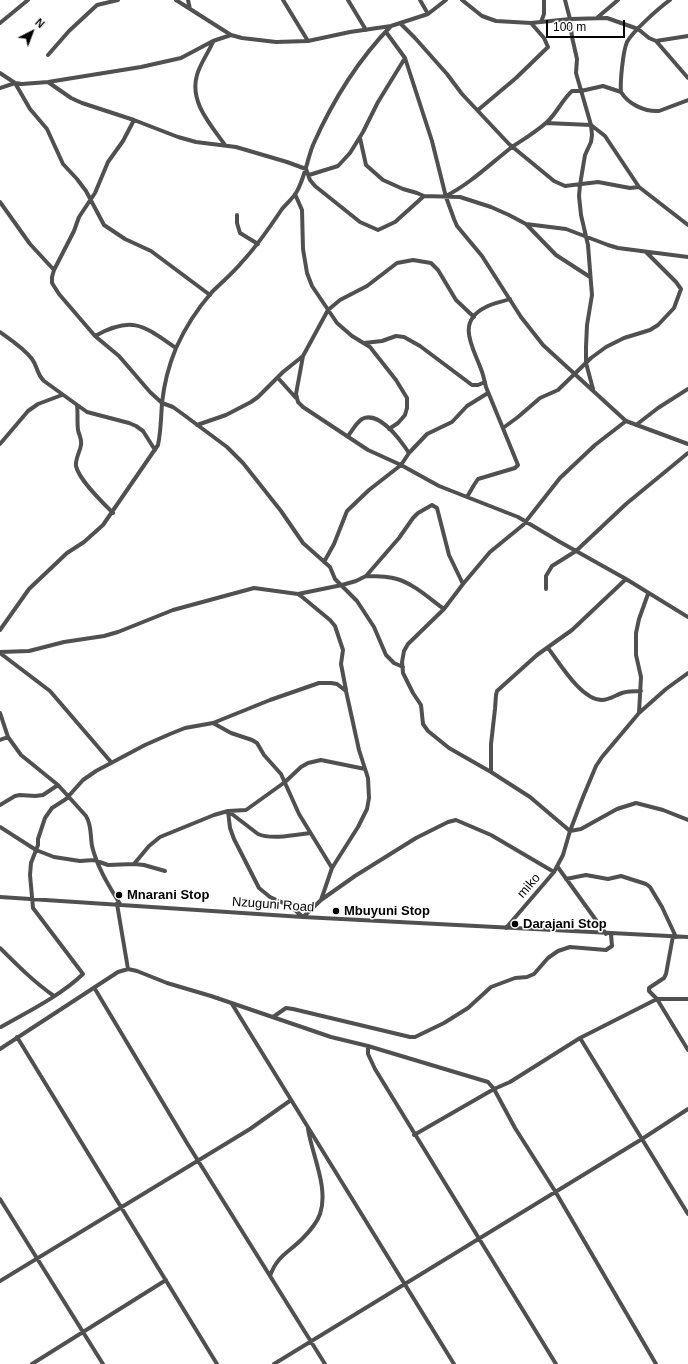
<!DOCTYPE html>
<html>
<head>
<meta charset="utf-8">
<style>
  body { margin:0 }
  #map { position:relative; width:688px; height:1364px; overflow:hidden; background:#fff; font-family:Arial,sans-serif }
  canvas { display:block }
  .north { position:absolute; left:12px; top:12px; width:40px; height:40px; -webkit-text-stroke:3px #fff; paint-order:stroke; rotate:42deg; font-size:11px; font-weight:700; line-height:16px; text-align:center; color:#000 }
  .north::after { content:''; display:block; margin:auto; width:14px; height:18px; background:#000; clip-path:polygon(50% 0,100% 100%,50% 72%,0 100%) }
  .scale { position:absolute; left:546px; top:20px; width:79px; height:18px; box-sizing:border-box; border:2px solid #000; border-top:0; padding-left:5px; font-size:12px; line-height:14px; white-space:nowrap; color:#000; -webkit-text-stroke:3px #fff; paint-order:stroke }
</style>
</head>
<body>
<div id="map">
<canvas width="688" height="1364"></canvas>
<div class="north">N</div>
<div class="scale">100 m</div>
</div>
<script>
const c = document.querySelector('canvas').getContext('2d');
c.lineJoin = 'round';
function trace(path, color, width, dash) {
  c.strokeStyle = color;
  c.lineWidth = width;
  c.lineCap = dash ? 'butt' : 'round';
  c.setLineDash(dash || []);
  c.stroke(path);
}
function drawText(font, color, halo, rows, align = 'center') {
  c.font = font + ' Arial,sans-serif';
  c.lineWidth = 3;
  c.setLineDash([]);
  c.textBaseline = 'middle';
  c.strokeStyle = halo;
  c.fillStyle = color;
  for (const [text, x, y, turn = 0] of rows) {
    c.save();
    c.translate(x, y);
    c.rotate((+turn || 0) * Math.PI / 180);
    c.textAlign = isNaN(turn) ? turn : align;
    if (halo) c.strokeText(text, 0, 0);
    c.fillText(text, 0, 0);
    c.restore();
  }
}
trace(new Path2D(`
  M176,0l55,35 11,3 34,4 32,-1 42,-9 41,-6 37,-12 18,-14
  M188,0l2,9
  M283,0l25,41
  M348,0l18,30
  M420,0l8,14
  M462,0l20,16 14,5 35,2 39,-4 37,-1 31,11 11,9 7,3 32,-5
  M565,0l5,19 2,18 5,22 -1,14 15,52 1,10 -1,7 -6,13 -5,30 -1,11 2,19 7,30 3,38 1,12 -5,30 -1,22v16l7,26
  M670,0c-11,8 -37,31 -43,42 -4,9 -7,40 -6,50 7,12 24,20 38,19l29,-11
  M598,17l20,-17
  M541,22l3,-8v-14
  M0,23l28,-23
  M400,23l15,15 32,36 15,20 47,50 45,37 11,5 33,-4 32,6 9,-1
  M386,32l19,26 27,83 14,56 8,22 3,7 25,30 39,61 22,28 83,76 62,23
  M656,41l32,37
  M213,42c-5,11 -13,22 -16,33 -8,27 14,50 28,70
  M48,55l21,-24 28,-26 21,-5
  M0,73l15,10 7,1 26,-2 93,-15 40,-9 32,-17 18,-6
  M48,82l23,16 11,5 52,17 44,17 18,5 40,5 51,15 19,7 4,11 5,6 45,36 18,8 17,-8 29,-26
  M0,88l15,-5 15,26 17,20 16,35 14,15 9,12 18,34 21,14 26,12 59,44
  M478,110l38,-32 32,-31 -4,-9 -13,-15
  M134,120l-11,21 -15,21 -13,31 -16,24 -5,14 -20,39 -2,7v6l7,11 36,42 24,20 31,36 12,11 11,4 11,8 43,32 16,16 38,48 22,32 27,24 5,12 22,22 17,26 12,28 8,8 9,4
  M546,123l45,2 14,11 34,51 49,38
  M360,138l6,27 17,15 20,9 14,4 7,3 36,1 31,10 18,8 17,9 30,31 34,22
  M309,175l29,-9 12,-13 13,-21 15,-30 27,-44
  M295,194l7,16 1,39 4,24 5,13 25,37 15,13 18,11 26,33 11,18v10l-2,7 -7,8 -9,6
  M446,196c25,-13 44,-32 66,-49 12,-8 24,-15 35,-25 10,-9 15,-22 25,-31h9l22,-5 18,6
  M0,202l30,42 24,26
  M237,215v8l3,10 18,11
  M526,224l40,5 42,16 10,3 70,9
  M0,332c11,8 24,16 32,27 6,8 4,14 12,22l43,31 42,11 7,3 7,5 12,19
  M95,336c38,-21 49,-10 81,12
  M364,343l18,-2 14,-5 8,1 16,9 52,39h6l7,-3
  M303,356l-7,38 2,8 5,5 65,43 33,15 38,21 79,31 42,25 66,37 62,38
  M278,378l18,20
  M77,405c1,8 0,17 1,25 1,5 4,9 3,15 -1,7 -6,14 -5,21 3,14 26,36 37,47
  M626,421l-31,24 -35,33 -37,47 -33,27 -27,32 -19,25 -36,35 -4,7 -2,11 1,11 10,20 8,12 2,19 5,7 21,17 42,24 39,25 40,34 11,-2 36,-20 19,-6 27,7 25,10
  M197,425l29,-10 25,-13 7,-5 25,-25 20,-16 25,-46 12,-10 27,-14 30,-23 16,-3 18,3 7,7 18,30 18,17
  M636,425l22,-17 30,-19
  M503,428l15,-11 22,-19 18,-8 33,-32 15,-11 18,-9 26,-8 8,-5 16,-17 7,-19 -5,-7 -30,-30
  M348,436c4,-5 8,-13 14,-17 17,-9 39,22 47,34
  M0,444l28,-33 10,-7 24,-9
  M467,497l7,-12 4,-6 37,-11 3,-3 -32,-78c-1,-4 -2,-8 -3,-12 -7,-24 -30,-52 3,-68 7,-4 16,-5 24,-8
  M324,562l10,-18 13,-33 22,-21 32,-25 8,-12 18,-19 25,-12 15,-16 21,-13
  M366,576c10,0 22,0 31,3 17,5 33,20 47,30
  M546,589v-13l6,-10 24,-15 50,-47 62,-51
  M298,594l44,-9 14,-4 10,-5 33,-38 14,-20 5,-5 14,-8 5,3 12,47 14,29
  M0,630l29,-41 38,-36 17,-11 19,-17 55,-80c3,-14 3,-28 4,-42 2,-19 7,-38 14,-55 9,-20 22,-40 36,-56 10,-10 21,-19 30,-30 15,-16 28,-35 40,-53 5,-6 10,-10 14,-16 9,-15 11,-33 17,-48 19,-43 45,-85 78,-119
  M548,648c11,14 33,52 54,52 7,0 14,-5 20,-7 6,-2 13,-2 19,-2
  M0,652l29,-1 35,-9 40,-6 14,-4 55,-22 81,-22 44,6 3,2 29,24 5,6 8,24 -2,14 5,26
  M0,653l50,38 61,71
  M0,713l8,24 13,18 37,30 28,31c6,10 4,19 6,30 5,21 17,40 28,58
  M639,713l2,-36 -5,-22v-22l3,-14 9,-25
  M213,723l18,10 21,7 5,3 7,12 17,19 18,40 33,54
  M0,740l8,-3
  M491,772v-28l4,-35 1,-14 1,-4 40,-36 35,-25 54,-51
  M0,805l15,-9 5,-1 15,1 8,-1 15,-10
  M228,811l30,23c13,6 37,1 52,-1
  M0,827l36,23 18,7 26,4 14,-1 14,5 26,-1 10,1 21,6
  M134,864l15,-18 11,-9 54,-22 14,-4 18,-1 39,-28 16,-15 7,-4 13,-3 44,9
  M557,866l49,68
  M566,879l20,-4 22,4 13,-3 25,8 4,3 12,20 14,30
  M0,897l303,20 385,20
  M321,900l34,-24 61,-38 32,-16 8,-2 35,15 63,37
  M117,904l11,65
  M506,928l48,-56 9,-17 7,-24 13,-34 13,-31 6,-9 37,-44 27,-24 22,-16
  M673,936l-7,38 -2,4 -15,10v3l8,8 31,51
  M0,948c17,17 34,34 54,48
  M95,989l92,154 138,221
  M232,1004l222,360
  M273,1017l13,-9 7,1 117,28h5l29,-14 24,-15 23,-21 24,-9 12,-1 7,-3 14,-16 10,-7 12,-4 36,3 6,-4 -1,-12
  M1,1027c28,-16 59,-31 82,-53l-50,-66 -3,-33 1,-12 7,-18v-6l7,-21 7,-10 14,-9 17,-19 13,-9 49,-26 25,-11 15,-6 28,-5 57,-23 49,-17h12l6,1 9,7 13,59 9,28 1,20 -2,11 -9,18 -26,41 -11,32 -18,17 -13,-11 -20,-9 -11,-9 -25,-49 -4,-11 -2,-17
  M17,1037l200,327
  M580,1038l108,176
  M368,1046v8l7,15 181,295
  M0,1049l118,-77 10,-3 9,2 30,12 44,13 120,41 37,9 120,36 6,7 21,39 40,63 101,173
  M414,1135l80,-46 16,-7 70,-44 77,-39h31
  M0,1199l103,165
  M270,1276c7,-20 18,-23 32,-37 6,-6 15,-16 18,-25 9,-26 -8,-59 -12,-85
  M0,1281l250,-152 41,-29
  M32,1364l134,-84
  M274,1364l368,-225 46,-30`), '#505050', 4);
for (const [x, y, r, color] of [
  [119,895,4,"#000"],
  [336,911,4,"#000"],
  [515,924,4,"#000"]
]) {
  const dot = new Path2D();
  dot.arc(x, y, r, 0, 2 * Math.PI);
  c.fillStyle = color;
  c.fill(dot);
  trace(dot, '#fff', 1.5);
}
drawText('13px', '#000', '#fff', [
  ["miko",529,886,-49],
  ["Nzuguni Road",273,905,4]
]);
drawText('bold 13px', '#000', '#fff', [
  ["Mnarani Stop",127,895],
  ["Mbuyuni Stop",344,911],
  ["Darajani Stop",523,924]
], 'left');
</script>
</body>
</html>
